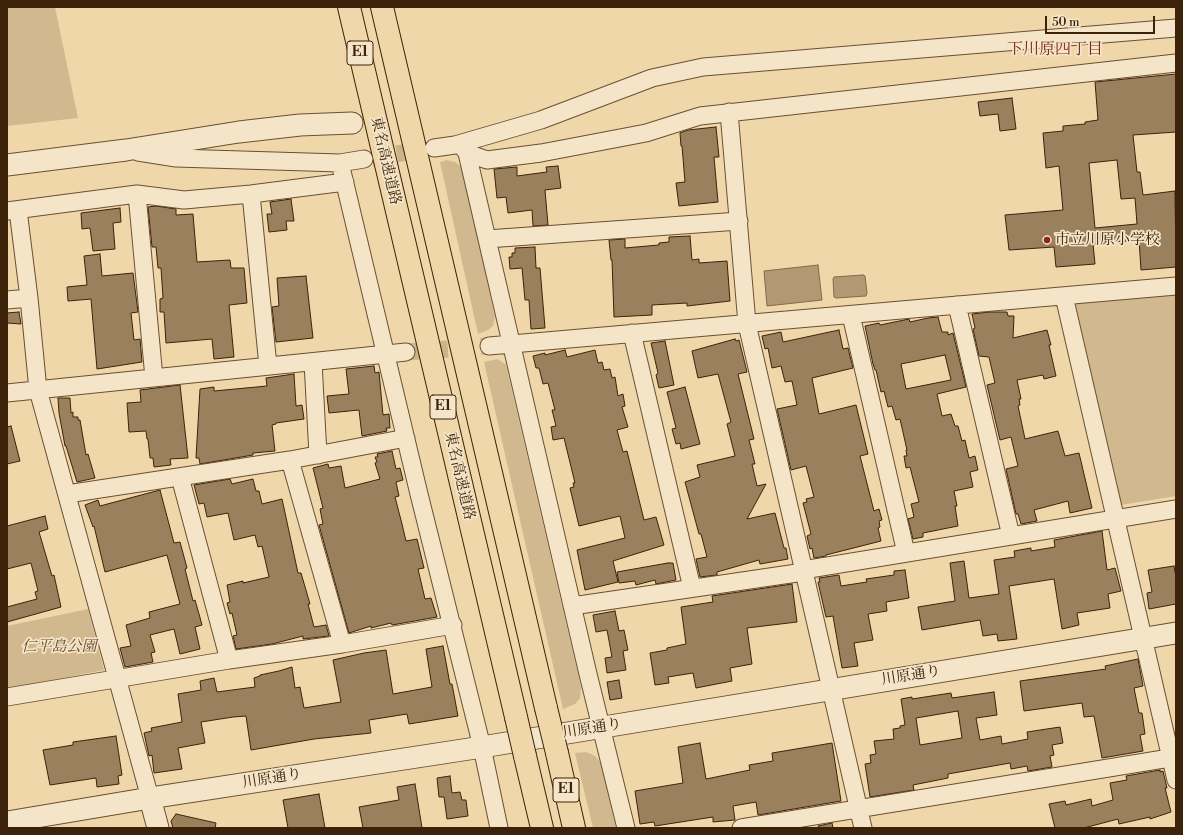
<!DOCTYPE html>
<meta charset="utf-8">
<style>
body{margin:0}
#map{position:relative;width:1183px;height:835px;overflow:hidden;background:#efd7aa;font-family:"Libre Bodoni",serif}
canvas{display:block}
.frame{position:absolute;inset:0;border:8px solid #3d220a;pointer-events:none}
.scale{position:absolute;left:1045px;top:16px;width:110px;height:18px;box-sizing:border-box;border:2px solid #3d220a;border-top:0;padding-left:5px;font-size:12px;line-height:14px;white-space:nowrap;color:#3d220a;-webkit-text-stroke:3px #f5e5c8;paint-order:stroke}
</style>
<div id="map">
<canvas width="1183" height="835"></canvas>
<div class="frame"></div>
<div class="scale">50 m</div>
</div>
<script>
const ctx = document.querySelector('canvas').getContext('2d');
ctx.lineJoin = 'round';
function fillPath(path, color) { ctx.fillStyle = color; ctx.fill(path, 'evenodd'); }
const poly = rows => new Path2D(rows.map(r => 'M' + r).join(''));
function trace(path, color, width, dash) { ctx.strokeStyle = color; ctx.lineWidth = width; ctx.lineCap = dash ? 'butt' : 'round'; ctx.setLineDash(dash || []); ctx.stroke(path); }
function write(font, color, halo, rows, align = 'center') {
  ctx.font = font + ' "Libre Bodoni","Noto Serif JP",serif'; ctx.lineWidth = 3.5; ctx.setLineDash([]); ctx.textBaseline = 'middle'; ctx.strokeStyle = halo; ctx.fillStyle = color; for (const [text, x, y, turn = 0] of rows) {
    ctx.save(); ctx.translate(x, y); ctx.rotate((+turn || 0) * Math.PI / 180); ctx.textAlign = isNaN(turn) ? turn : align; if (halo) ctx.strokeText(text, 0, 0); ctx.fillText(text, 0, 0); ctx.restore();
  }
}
const green = poly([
 [7,7,55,7,78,118,7,126],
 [447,160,455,162,463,168,495,317,493,326,488,330,478,334,440,162],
 [1176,291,1176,496,1121,505,1073,301],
 [498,359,506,365,581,687,580,698,575,704,563,709,484,362],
 [88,609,104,670,8,689,7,626],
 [586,752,595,756,601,763,616,828,593,828,575,753]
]);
const water = poly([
 [818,265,822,300,767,306,764,271,818,265],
 [863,275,865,276,867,293,866,296,836,298,834,297,833,279,834,277,863,275]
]);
const building = poly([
 [1176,74,1176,132,1133,135,1137,172,1140,172,1143,195,1175,191,1176,267,1141,270,1139,240,1093,244,1095,264,1056,267,1054,247,1009,250,1005,215,1063,210,1059,166,1046,168,1043,133,1063,131,1063,126,1085,124,1085,122,1098,120,1095,82,1176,74],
 [1117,160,1121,199,1135,198,1137,224,1095,228,1089,163,1117,160],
 [1012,98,1016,129,1000,131,998,114,980,116,978,102,1012,98],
 [716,127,719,157,714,157,718,202,679,206,676,183,685,182,682,146,681,146,680,133,688,130,716,127],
 [558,166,561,188,545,190,548,225,533,226,532,210,508,213,506,197,497,198,494,169,517,167,517,176,547,172,546,167,558,166],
 [291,199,294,221,286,221,287,230,269,232,267,214,272,214,270,202,291,199],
 [156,206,176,209,176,215,193,214,197,262,230,260,231,268,244,268,247,303,229,305,234,357,214,359,212,339,166,343,164,312,160,312,160,299,163,298,161,268,158,268,156,247,152,247,148,207,156,206],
 [120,208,121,222,113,223,115,249,93,251,90,228,82,229,81,213,120,208],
 [690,236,692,260,699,259,699,263,727,261,730,301,687,306,687,303,652,305,652,315,614,317,612,260,611,260,609,240,625,239,625,248,659,245,659,243,669,242,669,237,690,236],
 [535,247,536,268,540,268,545,328,531,329,529,300,525,300,522,268,510,269,509,257,512,257,512,253,515,253,515,248,535,247],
 [100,254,102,276,133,273,138,312,131,313,134,340,140,339,142,362,97,369,91,299,68,301,67,287,87,285,84,256,100,254],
 [306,276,313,338,276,342,272,307,279,306,277,278,306,276],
 [19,312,21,324,7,323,7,313,19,312],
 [989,312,1007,312,1008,316,1014,316,1013,338,1047,330,1051,345,1049,345,1056,376,1044,379,1043,375,1017,380,1021,399,1019,399,1020,405,1018,406,1025,439,1058,431,1065,456,1079,453,1092,508,1070,513,1068,501,1034,510,1037,521,1021,524,1018,514,1016,514,1006,469,1018,466,1011,437,1000,440,987,385,995,383,989,357,979,356,973,329,975,328,972,314,989,312],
 [938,317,942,332,948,332,948,335,953,333,966,387,937,394,942,416,951,414,955,426,958,426,962,441,965,440,969,458,975,456,978,470,970,472,973,487,954,491,957,506,955,506,958,526,923,533,923,537,913,539,908,519,914,517,911,504,919,502,910,467,906,468,904,456,907,456,906,450,907,450,900,419,896,420,892,406,888,407,884,391,881,392,876,370,875,370,873,364,865,326,879,323,880,325,909,319,910,322,928,318,938,317],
 [945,355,951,380,906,389,901,364,945,355],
 [839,330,843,349,848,348,853,368,812,378,819,414,856,405,868,454,860,456,874,511,879,509,882,520,879,521,880,527,878,528,881,541,826,555,826,556,814,558,812,548,810,549,807,536,811,534,803,503,807,502,806,499,814,497,806,466,791,470,777,409,797,405,792,381,785,382,781,366,772,368,768,348,765,349,762,336,781,332,783,342,839,330],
 [735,339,736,341,739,340,747,372,738,374,754,439,749,440,755,464,752,464,757,486,766,484,747,519,775,513,784,548,786,548,788,559,760,564,759,560,717,572,717,575,700,577,696,559,707,557,701,534,699,534,685,482,700,477,697,465,735,456,727,424,731,422,718,374,698,378,692,351,735,339],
 [665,341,674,385,659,388,656,375,658,373,651,343,665,341],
 [565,350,567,357,595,350,598,363,602,362,604,370,610,369,612,378,615,377,618,396,623,394,625,406,622,407,628,427,617,430,623,452,627,451,644,520,656,517,664,545,613,561,618,582,585,590,577,550,625,538,620,516,579,526,570,488,574,487,573,483,575,483,564,438,553,440,551,427,556,426,552,410,555,410,548,383,543,384,539,368,536,368,533,356,545,353,545,355,565,350],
 [374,366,375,373,379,372,383,415,389,414,390,428,386,428,387,431,362,436,359,410,329,413,327,396,349,394,346,369,374,366],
 [294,374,296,406,302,405,304,419,276,423,276,424,272,425,275,451,253,453,253,455,200,464,199,458,196,458,200,389,214,387,214,391,267,386,266,378,294,374],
 [180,385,188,458,170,459,171,465,154,467,153,458,150,458,148,439,147,439,146,431,129,432,127,403,141,402,140,390,180,385],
 [685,387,700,444,681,449,680,443,676,444,672,429,676,428,667,392,685,387],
 [58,398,70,398,71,413,73,412,73,417,78,417,78,420,80,420,86,455,88,454,95,478,77,482,66,446,65,446,59,413,58,398],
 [11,426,20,461,7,464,7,427,11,426],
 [392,451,396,469,400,468,403,480,396,482,399,496,395,497,402,524,406,541,417,539,424,568,418,569,425,599,431,598,437,617,392,625,391,623,371,628,371,626,349,633,319,525,323,524,320,509,323,508,313,468,328,464,329,468,341,466,345,488,380,479,375,463,377,462,375,457,378,457,377,454,392,451],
 [230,479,232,484,253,479,256,491,259,491,262,504,282,499,298,573,301,573,310,604,308,604,314,627,326,625,329,636,303,639,303,636,272,644,236,649,233,636,237,635,232,613,230,614,227,603,230,602,227,585,243,581,243,583,269,577,262,546,258,547,255,535,234,540,228,513,207,517,204,503,199,504,194,485,230,479],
 [160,490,174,543,180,542,187,568,185,569,193,601,195,600,199,614,202,625,195,627,200,649,180,654,174,629,150,635,155,652,151,653,153,662,125,667,120,648,131,646,126,625,150,618,149,612,180,604,167,555,105,572,94,526,93,527,85,505,98,500,100,506,160,490],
 [45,516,48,529,39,532,52,576,54,575,61,607,7,622,7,607,37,599,35,592,38,591,31,563,7,569,7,526,45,516],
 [1102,531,1107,570,1115,568,1121,591,1108,594,1110,608,1077,613,1079,625,1062,629,1054,579,1009,586,1017,639,998,641,997,634,983,636,980,620,922,630,918,607,955,601,950,563,964,561,969,598,999,594,994,560,1015,557,1014,551,1031,548,1031,551,1055,547,1054,540,1102,531],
 [668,563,673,563,676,580,656,584,655,580,636,585,635,581,619,583,617,572,668,563],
 [1174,566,1176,577,1176,604,1149,609,1147,593,1152,592,1148,570,1174,566],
 [905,570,909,598,886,602,887,611,868,614,873,640,854,643,858,666,842,668,833,616,826,617,818,582,820,582,819,578,839,575,841,586,867,582,866,579,894,575,894,571,905,570],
 [792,584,797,622,747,628,752,664,730,668,732,681,696,688,693,673,668,677,669,683,655,685,650,653,667,650,667,648,686,644,681,607,713,602,712,596,792,584],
 [615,611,619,631,624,630,628,650,623,651,626,670,607,673,605,658,612,657,607,630,596,632,593,615,615,611],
 [443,646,450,684,452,684,458,716,409,724,407,714,369,720,371,733,314,739,251,750,246,716,233,717,201,722,205,743,178,748,182,769,154,773,152,755,149,756,144,733,152,731,151,728,182,722,178,694,201,690,200,681,214,678,217,692,255,687,254,678,260,676,260,675,279,671,292,667,295,688,300,687,304,708,341,702,333,660,364,653,386,650,393,694,432,687,426,649,443,646],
 [1138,659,1143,686,1134,688,1139,713,1142,713,1145,734,1140,735,1143,751,1102,758,1094,716,1084,717,1082,703,1024,711,1020,681,1106,669,1105,666,1138,659],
 [619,680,622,698,610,700,607,682,619,680],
 [994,692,997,715,976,718,980,740,1001,736,1002,744,1028,739,1027,732,1060,727,1063,743,1052,745,1054,755,1050,756,1052,767,1028,771,1027,766,1011,769,1010,763,948,774,948,778,913,785,914,790,870,797,865,764,871,763,870,755,876,754,874,741,894,739,893,729,900,728,900,726,905,725,901,699,912,697,912,699,951,693,952,698,994,692],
 [958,711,962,738,920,745,916,718,958,711],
 [116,736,122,775,118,776,119,784,97,787,96,778,50,785,43,750,73,745,73,742,116,736],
 [700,743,706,779,750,770,749,765,773,761,772,753,832,743,841,801,758,815,756,802,733,806,735,820,713,822,713,817,655,826,654,822,640,824,635,791,683,783,678,747,700,743],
 [1160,770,1160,772,1163,771,1167,788,1165,788,1171,812,1150,819,1150,817,1119,824,1118,819,1084,828,1055,828,1049,804,1065,801,1066,805,1091,799,1092,806,1113,800,1110,783,1127,780,1126,776,1160,770],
 [450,776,452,793,460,792,462,800,466,800,468,816,447,819,444,797,439,797,437,778,450,776],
 [415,784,422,828,363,828,359,807,399,800,397,787,415,784],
 [319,794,325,828,288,828,283,800,319,794],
 [176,814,216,823,215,828,173,828,171,821,176,814],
 [832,823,833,828,819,828,818,826,832,823]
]);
const minorTunnel = poly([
 [372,158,427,149],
 [406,352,489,346]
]);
const minor = poly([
 [729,112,747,324,863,828],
 [462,146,467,153,588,674,626,828],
 [434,148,455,145,541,120,652,78,703,67,1176,28],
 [138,152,176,158,340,163,364,159],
 [467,153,487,160,541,153,646,133,700,116,1176,63],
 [340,163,419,494,482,747,499,828],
 [137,194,154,378],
 [251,194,268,366],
 [18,210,29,298,38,390,150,798],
 [7,211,137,194,184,200,251,194,345,182],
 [487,239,739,221],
 [1064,296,1176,780],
 [7,300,29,298],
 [957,305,1011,536],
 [851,315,906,553],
 [632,333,692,588],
 [489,346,1176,286],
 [313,362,318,455],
 [7,393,406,352],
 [290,460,342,644],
 [180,477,229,660],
 [67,494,290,460,406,438],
 [803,570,1176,509],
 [572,606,804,572],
 [7,697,229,660,342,644,453,625],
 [741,828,1176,757]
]);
const tertiary = poly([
 [7,165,126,150,239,132,300,125,352,123],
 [150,798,158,828],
 [7,822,150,798,482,747,1176,633]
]);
const motorway = poly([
 [349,7,516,717],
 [382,7,546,708],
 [557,753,574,828],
 [525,756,542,828]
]);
const motorwayBridge = poly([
 [546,708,557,753],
 [516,717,525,756]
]);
const markers = [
 [1047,240,4,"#8f2418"]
];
const shields = [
 [360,53,26],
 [443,407,26],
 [566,790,26]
];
const shieldNames = [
 ["E1",360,53],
 ["E1",443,407],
 ["E1",566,790]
];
const streetNames = [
 ["東名高速道路",385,161,77],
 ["東名高速道路",459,476,77],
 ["川原通り",911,676,-9],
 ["川原通り",592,729,-9],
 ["川原通り",272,779,-9]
];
const poiNames = [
 ["市立川原小学校",1055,240]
];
const parkNames = [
 ["仁平島公園",59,647]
];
const neighbourhoodNames = [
 ["下川原四丁目",1055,50]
];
fillPath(green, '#d1b88f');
fillPath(water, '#b29974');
trace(water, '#83694a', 1);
fillPath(building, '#9a805d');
trace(building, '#3d220a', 1);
trace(minorTunnel, '#cbb38a', 17, [17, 8]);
trace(minor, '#6a4f32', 19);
trace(tertiary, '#6a4f32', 23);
trace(motorway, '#3d220a', 24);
trace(minor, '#f5e5c8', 17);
trace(tertiary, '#f5e5c8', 21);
trace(motorway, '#efd7aa', 22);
trace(motorwayBridge, '#3d220a', 24, []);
trace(motorwayBridge, '#efd7aa', 22);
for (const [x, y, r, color] of markers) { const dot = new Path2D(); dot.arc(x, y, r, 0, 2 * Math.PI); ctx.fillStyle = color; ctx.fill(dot); trace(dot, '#f5e5c8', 1.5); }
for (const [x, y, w] of shields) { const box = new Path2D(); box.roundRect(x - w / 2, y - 12, w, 24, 3); ctx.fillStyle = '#f5e5c8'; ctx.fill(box); trace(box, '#3d220a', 1); }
write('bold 14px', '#3d220a', null, shieldNames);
write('15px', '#3d220a', '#f5e5c8', streetNames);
write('15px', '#3d220a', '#f5e5c8', poiNames, 'left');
write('italic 15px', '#62482b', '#f5e5c8', parkNames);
write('16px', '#7a1f14', '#f5e5c8', neighbourhoodNames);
</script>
